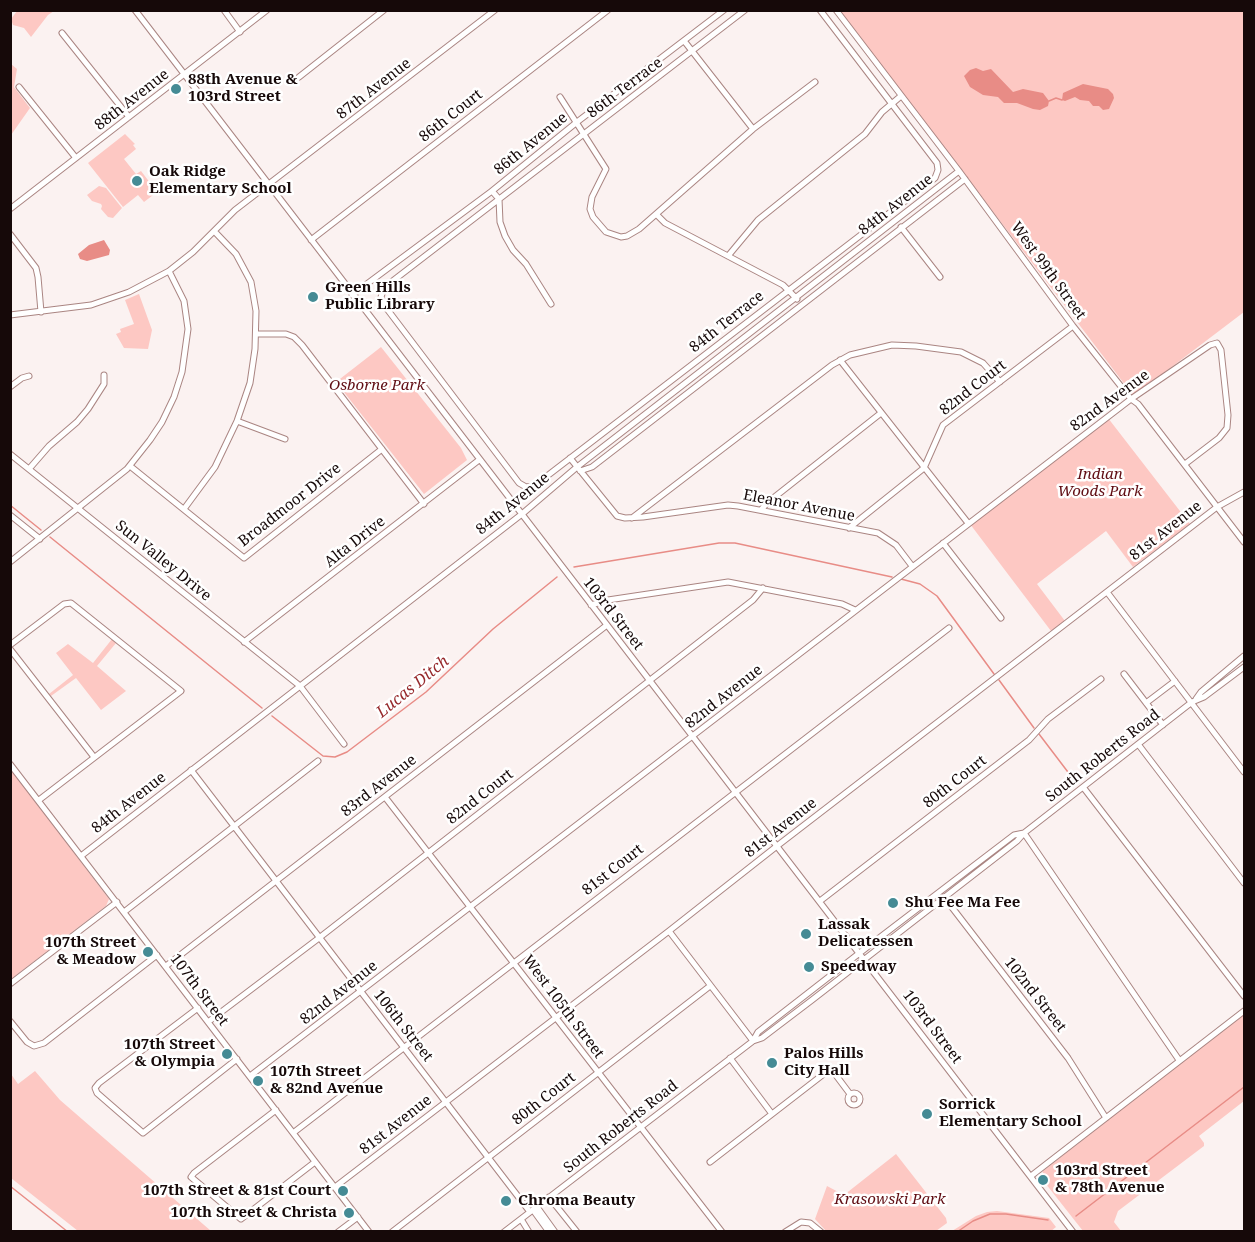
<!DOCTYPE html>
<style>
body{margin:0}
#map{position:relative;width:1255px;height:1242px;overflow:hidden;background:#fbf2f1;font-family:"Noto Serif",serif}
canvas{display:block}
.frame{position:absolute;inset:0;border:12px solid #160909;pointer-events:none}
</style>
<div id="map">
<canvas width="1255" height="1242"></canvas>
<div class="frame"></div>
</div>
<script>
const ctx = document.querySelector('canvas').getContext('2d');
ctx.lineJoin = 'round';
function fillPath(path, color) { ctx.fillStyle = color; ctx.fill(path, 'evenodd'); }
const poly = rows => new Path2D(rows.map(r => 'M' + r).join(''));
function trace(path, color, width, dash) { ctx.strokeStyle = color; ctx.lineWidth = width; ctx.lineCap = dash ? 'butt' : 'round'; ctx.setLineDash(dash || []); ctx.stroke(path); }
function write(font, color, halo, rows, align = 'center') {
  ctx.font = font + ' "Noto Serif",serif'; ctx.lineWidth = 5; ctx.setLineDash([]); ctx.textBaseline = 'middle'; ctx.strokeStyle = halo; ctx.fillStyle = color; for (const [text, x, y, turn = 0] of rows) {
    ctx.save(); ctx.translate(x, y); ctx.rotate((+turn || 0) * Math.PI / 180); ctx.textAlign = isNaN(turn) ? turn : align; if (halo) ctx.strokeText(text, 0, 0); ctx.fillText(text, 0, 0); ctx.restore();
  }
}
const green = poly([
 [17,11,17,10,54,11,48,15,31,37,24,28,13,25,11,19],
 [840,11,1244,11,1244,312,1140,391,1132,394],
 [11,64,17,69,14,87,30,108,11,135],
 [125,134,135,144,133,145,136,149,124,159,136,174,141,171,157,192,144,202,138,195,123,207,88,163],
 [99,186,106,188,122,208,113,218,108,217,101,209,102,206,101,204,92,201,87,195],
 [139,294,152,330,148,349,124,348,116,334,121,332,120,329,134,324,125,300],
 [381,347,461,448,467,460,424,494,336,382],
 [1108,418,1190,524,1133,567,1106,531,1037,584,1065,621,1051,631,970,524],
 [112,639,116,643,97,666,126,691,101,710,76,678,51,696,49,694,73,675,56,653,68,644,93,663],
 [11,770,109,899,106,906,11,979],
 [1244,1013,1244,1101,1199,1136,1204,1143,1204,1146,1118,1211,1114,1222,1121,1231,1083,1231,1042,1179,1043,1171],
 [35,1071,60,1100,211,1231,78,1231,11,1178,11,1074,18,1084],
 [896,1154,946,1218,947,1223,936,1231,826,1231,815,1219,827,1186,844,1195],
 [997,1211,1049,1218,1056,1227,1050,1232,952,1231,976,1216,987,1212]
]);
const water = poly([
 [976,68,983,71,991,69,1013,92,1023,89,1043,93,1049,101,1048,106,1040,110,1033,109,1017,103,1004,103,998,97,983,95,970,87,964,76,970,70],
 [1083,84,1108,89,1113,94,1114,98,1109,109,1103,110,1099,106,1093,106,1089,101,1080,100,1075,97,1065,101,1062,100,1063,93],
 [104,240,110,250,109,255,87,261,80,259,78,254,89,245]
]);
const stream = poly([
 [1049,101,1056,98,1062,100],
 [10,505,41,530],
 [50,537,262,708],
 [574,567,719,543,735,543,892,577],
 [901,579,920,584,937,596,994,674],
 [999,680,1034,728],
 [272,716,323,756,335,757,347,752,426,692,493,629,557,577],
 [1039,734,1074,780],
 [10,1186,68,1232],
 [1076,1216,1244,1087],
 [957,1232,973,1221,990,1214,1006,1214,1048,1220]
]);
const minor = poly([
 [135,10,1073,1232],
 [224,10,240,32],
 [745,10,390,283,383,291,381,297,384,305,519,483,526,487,534,486,935,178,938,170,937,163,820,10],
 [836,10,959,171,1073,326,1131,399,1138,404,1244,542],
 [62,33,129,117],
 [685,42,753,129],
 [299,77,384,10],
 [19,87,76,158],
 [560,97,606,169,592,197,590,209,593,217,606,232,621,237,627,236,639,229,753,129,815,82],
 [492,191,499,199,500,222,505,236,513,250,526,264,551,304],
 [10,209,267,10],
 [656,214,665,223,783,285,797,299],
 [901,227,940,277],
 [10,234,36,268,38,277,41,312],
 [311,240,608,10],
 [728,256,758,220,865,134,882,112,901,96],
 [352,295,492,191,577,122,724,10],
 [10,315,91,305,129,292,169,271,193,252,235,210,495,10],
 [256,334,286,334,294,337,302,345,424,504],
 [840,360,968,523],
 [10,387,22,378,29,376],
 [237,421,285,439],
 [10,454,300,686,344,744],
 [570,458,617,516,625,518,643,517,728,505,738,506,878,533,896,545,912,566],
 [130,466,244,558,382,449],
 [29,469,49,446,77,422,88,409,104,384,104,375],
 [580,471,592,467,965,179],
 [184,509,215,467,237,421,250,383,255,349,256,311,251,282,236,254,214,231],
 [761,510,767,503,881,413],
 [10,515,40,539],
 [632,518,832,365,850,355,892,345,916,346,961,352,983,363,1000,382],
 [849,528,924,468,943,425,1073,326],
 [943,543,1001,618],
 [10,562,127,469,150,440,162,422,174,397,182,372,188,329,184,301,169,271],
 [1107,592,1244,772],
 [591,605,608,600,728,582,842,604,855,610],
 [244,642,479,460],
 [10,645,64,604,71,603,181,691,39,800],
 [10,649,94,757],
 [1124,674,1163,725],
 [1196,699,1201,692,1244,656],
 [1146,703,1175,681],
 [1138,744,1244,883],
 [10,764,369,1232],
 [191,770,530,1212],
 [1083,787,1244,996],
 [385,797,722,1232],
 [1024,833,1179,1060],
 [81,856,522,514,577,467,959,171],
 [944,897,1068,1058,1106,1118],
 [820,901,1029,740,1048,719,1101,679],
 [124,912,318,761],
 [669,931,753,1041],
 [166,966,607,625],
 [10,984,117,902],
 [198,1008,99,1083,95,1088,97,1093,143,1133,237,1059],
 [10,1021,27,1042,34,1046,44,1043,157,955],
 [208,1022,319,938,753,600,763,588],
 [753,1041,762,1038,812,1000,1017,841,1024,833,1192,702,1204,697,1244,667],
 [730,1058,772,1114],
 [250,1076,1131,399,1210,345,1217,343,1221,350,1228,415,1227,428,1219,438,1185,464],
 '848 1099a6 6 0 1 1 12 0a6 6 0 1 1-12 0Z',
 [276,1110,194,1173,191,1177,241,1219,315,1162],
 [293,1133,949,628],
 [710,1162,825,1073,832,1072,835,1074,850,1094],
 [1031,1176,1244,1011],
 [335,1187,669,931,777,846,1217,507,1244,492],
 [549,1197,577,1232],
 [537,1207,555,1232],
 [533,1210,549,1232],
 [521,1219,529,1232],
 [338,1232,358,1217],
 [392,1232,710,986],
 [504,1232,753,1041,758,1032,866,948,1014,835,1024,833],
 [785,1232,801,1222,810,1223,821,1232]
]);
const markers = [
 [176,89,6,"#458b95"],
 [137,181,6,"#458b95"],
 [313,297,6,"#458b95"],
 [893,903,6,"#458b95"],
 [806,934,6,"#458b95"],
 [148,952,6,"#458b95"],
 [809,967,6,"#458b95"],
 [227,1054,6,"#458b95"],
 [772,1063,6,"#458b95"],
 [258,1081,6,"#458b95"],
 [927,1114,6,"#458b95"],
 [1043,1180,6,"#458b95"],
 [343,1191,6,"#458b95"],
 [506,1201,6,"#458b95"],
 [349,1213,6,"#458b95"]
];
const poiNames = [
 ["88th Avenue &",188,80],
 ["103rd Street",188,97],
 ["Oak Ridge",149,172],
 ["Elementary School",149,189],
 ["Green Hills",325,288],
 ["Public Library",325,305],
 ["Shu Fee Ma Fee",905,903],
 ["Lassak",818,925],
 ["Delicatessen",818,942],
 ["107th Street",136,943,"right"],
 ["& Meadow",136,960,"right"],
 ["Speedway",821,967],
 ["107th Street",215,1045,"right"],
 ["& Olympia",215,1062,"right"],
 ["Palos Hills",784,1054],
 ["City Hall",784,1071],
 ["107th Street",270,1072],
 ["& 82nd Avenue",270,1089],
 ["Sorrick",939,1105],
 ["Elementary School",939,1122],
 ["103rd Street",1055,1171],
 ["& 78th Avenue",1055,1188],
 ["107th Street & 81st Court",331,1191,"right"],
 ["Chroma Beauty",518,1201],
 ["107th Street & Christa",337,1213,"right"]
];
const streetNames = [
 ["86th Terrace",625,88,-37],
 ["87th Avenue",374,89,-38],
 ["88th Avenue",132,100,-38],
 ["86th Court",451,116,-38],
 ["86th Avenue",531,144,-39],
 ["84th Avenue",896,205,-38],
 ["West 99th Street",1048,271,54],
 ["84th Terrace",727,322,-38],
 ["82nd Court",973,388,-38],
 ["82nd Avenue",1110,401,-36],
 ["84th Avenue",513,504,-39],
 ["Broadmoor Drive",290,505,-38],
 ["Eleanor Avenue",799,506,11],
 ["81st Avenue",1166,531,-38],
 ["Alta Drive",355,542,-38],
 ["Sun Valley Drive",163,561,39],
 ["103rd Street",613,614,52],
 ["82nd Avenue",724,697,-38],
 ["South Roberts Road",1103,756,-38],
 ["80th Court",955,782,-38],
 ["83rd Avenue",379,786,-38],
 ["82nd Court",480,797,-38],
 ["84th Avenue",129,803,-38],
 ["81st Avenue",781,828,-38],
 ["81st Court",613,870,-38],
 ["107th Street",199,990,53],
 ["82nd Avenue",339,993,-38],
 ["102nd Street",1035,995,52],
 ["West 105th Street",563,1007,53],
 ["106th Street",403,1026,52],
 ["103rd Street",932,1027,53],
 ["80th Court",544,1099,-38],
 ["81st Avenue",396,1125,-38],
 ["South Roberts Road",621,1127,-38]
];
const parkNames = [
 ["Osborne Park",377,386],
 ["Indian",1100,475],
 ["Woods Park",1100,492],
 ["Krasowski Park",890,1200]
];
const waterNames = [
 ["Lucas Ditch",413,687,-39]
];
fillPath(green, '#fdc8c3');
fillPath(water, '#e88c86');
trace(stream, '#e88c86', 1.5);
trace(minor, '#aa8582', 7);
trace(minor, '#fff', 5);
for (const [x, y, r, color] of markers) { const dot = new Path2D(); dot.arc(x, y, r, 0, 2 * Math.PI); ctx.fillStyle = color; ctx.fill(dot); trace(dot, '#fff', 2); }
write('bold 15px', '#160909', '#fff', poiNames, 'left');
write('15px', '#160909', '#fff', streetNames);
write('italic 15px', '#600d13', '#fff', parkNames);
write('italic 16px', '#972a2d', '#fff', waterNames);
</script>
